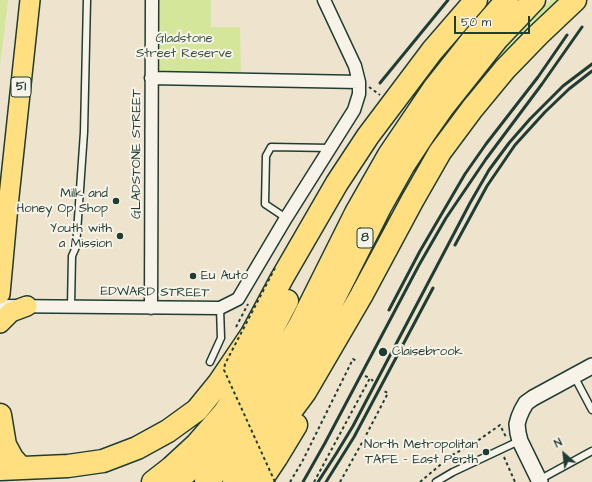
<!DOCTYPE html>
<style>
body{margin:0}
#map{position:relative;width:592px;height:482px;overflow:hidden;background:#eee4cd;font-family:"Architects Daughter",sans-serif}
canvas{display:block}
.north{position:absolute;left:544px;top:434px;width:40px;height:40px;-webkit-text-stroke:3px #f7f3e8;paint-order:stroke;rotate:332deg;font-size:11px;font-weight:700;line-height:16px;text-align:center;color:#1f3d34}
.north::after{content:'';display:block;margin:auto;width:14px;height:18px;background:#1f3d34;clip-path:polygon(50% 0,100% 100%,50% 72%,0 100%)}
.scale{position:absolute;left:454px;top:16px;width:76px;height:18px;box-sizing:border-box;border:2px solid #1f3d34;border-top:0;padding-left:5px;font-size:12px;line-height:14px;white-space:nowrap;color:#1f3d34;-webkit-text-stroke:3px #f7f3e8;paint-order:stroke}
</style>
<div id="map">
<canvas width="592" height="482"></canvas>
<div class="north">N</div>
<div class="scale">50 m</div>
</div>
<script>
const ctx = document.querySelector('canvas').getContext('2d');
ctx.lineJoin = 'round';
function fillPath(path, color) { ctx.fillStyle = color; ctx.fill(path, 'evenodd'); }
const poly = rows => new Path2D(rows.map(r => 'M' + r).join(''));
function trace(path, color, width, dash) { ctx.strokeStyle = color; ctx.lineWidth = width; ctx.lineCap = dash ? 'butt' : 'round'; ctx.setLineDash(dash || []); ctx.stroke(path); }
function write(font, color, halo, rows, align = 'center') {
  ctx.font = font + ' "Architects Daughter",sans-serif'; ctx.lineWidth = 4; ctx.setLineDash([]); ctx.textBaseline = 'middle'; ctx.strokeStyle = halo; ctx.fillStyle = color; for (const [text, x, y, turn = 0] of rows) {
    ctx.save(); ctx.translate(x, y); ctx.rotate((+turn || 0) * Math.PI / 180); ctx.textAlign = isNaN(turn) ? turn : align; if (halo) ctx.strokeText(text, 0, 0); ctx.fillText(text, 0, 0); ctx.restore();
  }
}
const green = poly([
 [0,0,8,0,0,66],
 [152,0,211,0,211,27,240,27,241,79,151,78],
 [551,0,562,0,483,80,481,80,482,75,504,47]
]);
const path = poly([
 [369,87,380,95],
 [236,327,248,304],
 [365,376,370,378],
 [504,457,515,482],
 [290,482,302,462,353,359,358,362],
 [314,482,370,378,373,381],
 [340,482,363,441,388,393,384,391],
 [420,482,452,455,473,444,500,425,506,437]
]);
const service = poly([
 [286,218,265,204,266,156,271,147,330,148],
 [71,306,72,256,76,247,84,132,87,0],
 [210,362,221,338,220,308],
 [574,376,592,410],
 [539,480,592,451],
 [436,482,453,472,519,441]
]);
const minor = poly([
 [151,78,359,82],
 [0,306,220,308,238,299,286,218,354,110,359,94,359,82,355,66,324,0],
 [151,308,152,0]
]);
const tertiary = poly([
 [540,482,520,441,518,433,517,424,519,417,522,410,526,403,533,398,592,366]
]);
const primary = poly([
 [0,294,8,206,30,0],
 [0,323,11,312,27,306]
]);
const motorway = poly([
 [0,415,5,445,12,458,20,467],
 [0,469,68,466,103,461,137,448,168,431,197,410,219,383,252,334,282,278,337,183,368,136,432,51,476,0],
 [153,482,171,468,197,444,224,413,242,387,287,301],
 [175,482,208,454,231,430,249,407,275,369,301,323,356,213,389,155,435,87,473,39,507,0],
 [206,482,238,450,265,417,292,377,322,322,380,207,403,166,424,134,443,107,497,39,534,0],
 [234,482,256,458,305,392,361,296,412,201,440,152,472,109,505,69,538,35,575,0],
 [260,482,276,458,296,425]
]);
const rail = poly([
 [380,83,448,0],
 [455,245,487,186,515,145,545,112,569,89,592,71],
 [389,310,420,251,465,174,486,144,538,77,567,35],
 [303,482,325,443,419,265,446,218,486,159,542,84,582,27],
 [318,482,336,454,353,426,470,203,489,170,509,143,530,119,563,86,592,64],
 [326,482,354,437,433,288]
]);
const pathBridge = poly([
 [275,268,225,364,224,370,275,482]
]);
const markers = [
 [116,201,4,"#1f3d34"],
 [120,236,4,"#1f3d34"],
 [193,276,4,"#1f3d34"],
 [383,352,5,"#1f3d34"],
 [486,452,4,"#1f3d34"]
];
const shields = [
 [21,87,20],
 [365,238,16]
];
const shieldNames = [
 ["51",21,87],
 ["8",365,238]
];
const parkNames = [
 ["Gladstone",184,39],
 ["Street Reserve",184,54]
];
const streetNames = [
 ["GLADSTONE STREET",137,154,-90],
 ["EDWARD STREET",155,293,1]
];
const poiNames = [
 ["Milk and",108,194],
 ["Honey Op Shop",108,209],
 ["Youth with",112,229],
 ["a Mission",112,244],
 ["Eu Auto",201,276,"left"],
 ["Claisebrook",392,352,"left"],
 ["North Metropolitan",478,445],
 ["TAFE - East Perth",478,460]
];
fillPath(green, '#d3e69a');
trace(service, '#1f3d34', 9);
trace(minor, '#1f3d34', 15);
trace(tertiary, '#1f3d34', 18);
trace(primary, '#1f3d34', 22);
trace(motorway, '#1f3d34', 25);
trace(path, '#1f3d34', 2, [3, 3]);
trace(service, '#f7f3e8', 6);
trace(minor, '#f7f3e8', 12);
trace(tertiary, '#f7f3e8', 15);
trace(primary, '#ffdf80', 19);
trace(motorway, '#ffdf80', 22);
trace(rail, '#1f3d34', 3);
trace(pathBridge, '#1f3d34', 2, [3, 3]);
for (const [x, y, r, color] of markers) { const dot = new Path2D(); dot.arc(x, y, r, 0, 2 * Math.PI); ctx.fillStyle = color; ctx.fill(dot); trace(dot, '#f7f3e8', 1.5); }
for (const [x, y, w] of shields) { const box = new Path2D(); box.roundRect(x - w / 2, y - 10, w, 20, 3); ctx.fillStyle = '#f7f3e8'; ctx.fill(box); trace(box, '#1f3d34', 1); }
write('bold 12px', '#1f3d34', null, shieldNames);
write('13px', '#3a5643', '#f7f3e8', parkNames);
write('13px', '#1f3d34', '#f7f3e8', streetNames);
write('13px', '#1f3d34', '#f7f3e8', poiNames, 'right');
</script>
